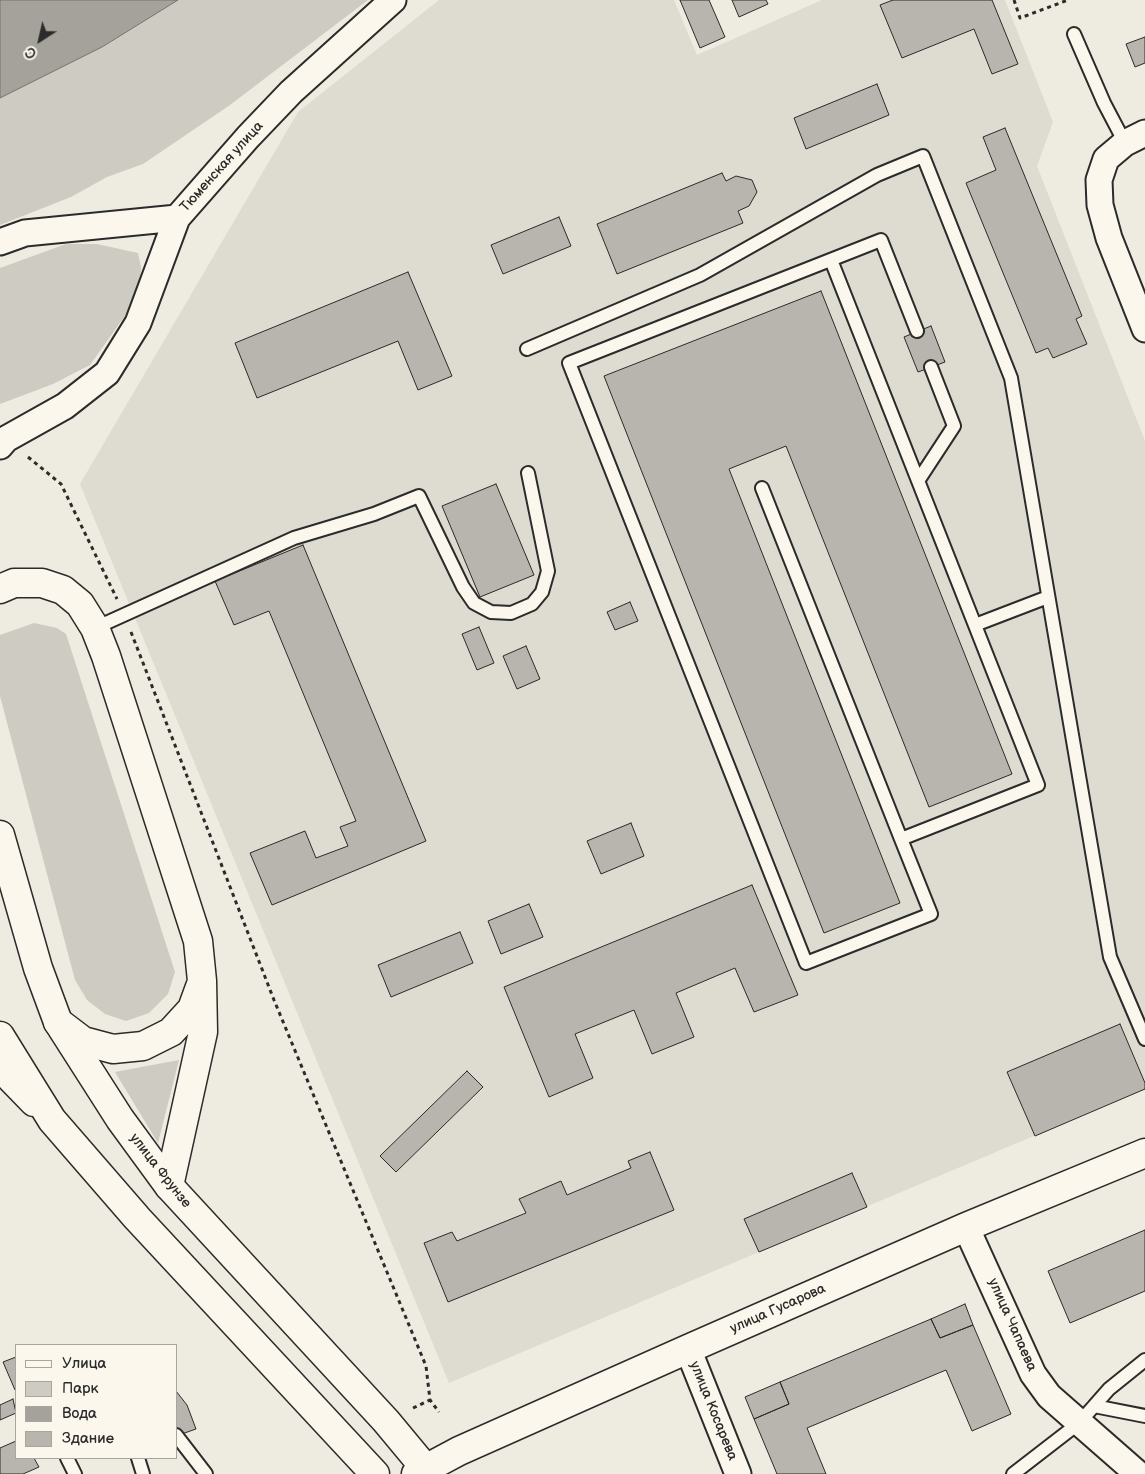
<!DOCTYPE html>
<meta charset="utf-8">
<style>
body{margin:0}
#map{position:relative;width:1145px;height:1474px;overflow:hidden;background:#eeebe0;font-family:"Balsamiq Sans",sans-serif}
canvas{display:block}
.legend{position:absolute;left:15px;top:1344px;width:162px;height:115px;box-sizing:border-box;background:#fbf7ec;border:1px solid #a8a59f;margin:0;padding:6px 9px;list-style:none;font-size:15px;color:#2b2b2b}
.legend li{display:flex;align-items:center;gap:10px;height:25px}
.legend b{width:25px;border:1px solid #a8a59f}
.north{position:absolute;left:15px;top:15px;width:50px;height:50px;-webkit-text-stroke:4px #fbf7ec;paint-order:stroke;rotate:215deg;font-size:14px;font-weight:700;line-height:20px;text-align:center;color:#2b2b2b}
.north::after{content:'';display:block;margin:auto;width:18px;height:22px;background:#2b2b2b;clip-path:polygon(50% 0,100% 100%,50% 72%,0 100%)}
</style>
<div id="map">
<canvas width="1145" height="1474"></canvas>
<ul class="legend">
<li><b style="height:6px;background:#fbf7ec"></b>Улица</li>
<li><b style="height:14px;background:#cecbc2"></b>Парк</li>
<li><b style="height:14px;background:#a4a29a"></b>Вода</li>
<li><b style="height:14px;background:#b8b5ae"></b>Здание</li>
</ul>
<div class="north">С</div>
</div>
<script>
const ctx = document.querySelector('canvas').getContext('2d');
ctx.lineJoin = 'round';
function fillPath(path, color) { ctx.fillStyle = color; ctx.fill(path, 'evenodd'); }
const poly = rows => new Path2D(rows.map(r => 'M' + r).join(''));
function trace(path, color, width, dash) { ctx.strokeStyle = color; ctx.lineWidth = width; ctx.lineCap = dash ? 'butt' : 'round'; ctx.setLineDash(dash || []); ctx.stroke(path); }
function write(font, color, halo, rows, align = 'center') {
  ctx.font = font + ' "Balsamiq Sans",sans-serif'; ctx.lineWidth = 5; ctx.setLineDash([]); ctx.textBaseline = 'middle'; ctx.strokeStyle = halo; ctx.fillStyle = color; for (const [text, x, y, turn = 0] of rows) {
    ctx.save(); ctx.translate(x, y); ctx.rotate((+turn || 0) * Math.PI / 180); ctx.textAlign = isNaN(turn) ? turn : align; if (halo) ctx.strokeText(text, 0, 0); ctx.fillText(text, 0, 0); ctx.restore();
  }
}
const built = poly([
 [439,0,674,0,697,55,822,0,1005,0,1053,122,1037,166,1145,441,1145,1089,449,1383,80,484,298,112]
]);
const green = poly([
 [178,0,368,0,230,105,143,164,107,177,71,197,0,225,0,98,102,47],
 [66,244,97,244,138,253,141,267,139,296,90,365,53,384,0,404,0,268],
 [34,623,57,628,66,634,175,972,168,994,149,1013,126,1021,105,1014,87,1000,75,980,0,696,0,635],
 [179,1060,158,1143,115,1072]
]);
const water = poly([
 [0,0,178,0,102,47,0,98,0,0]
]);
const building = poly([
 [680,0,709,0,725,37,700,48,680,0],
 [732,0,766,0,768,4,739,17,732,0],
 [893,0,992,0,1018,64,992,74,974,29,902,58,880,5,893,0],
 [1145,37,1145,63,1135,67,1126,44,1145,37],
 [877,84,889,115,806,149,794,118,877,84],
 [1005,128,1082,316,1076,319,1087,344,1053,358,1048,348,1036,353,966,183,996,170,983,137,1005,128],
 [722,173,726,181,736,176,752,180,757,192,749,206,738,211,743,223,617,274,597,224,722,173],
 [559,217,571,246,503,274,491,245,559,217],
 [408,272,452,376,418,390,398,341,257,398,235,343,408,272],
 [821,291,1012,774,929,807,786,446,729,469,900,903,824,933,604,376,821,291],
 [931,326,945,362,918,372,904,337,931,326],
 [496,484,534,575,480,597,442,506,496,484],
 [303,545,426,841,272,905,250,853,305,831,316,858,348,846,340,827,356,821,269,611,234,625,215,581,303,545],
 [630,602,638,621,615,630,607,612,630,602],
 [479,627,494,663,477,670,462,634,479,627],
 [526,646,540,679,517,689,503,656,526,646],
 [631,823,644,856,601,874,587,841,631,823],
 [752,885,798,995,754,1012,735,968,676,993,694,1037,652,1054,634,1010,575,1034,593,1078,549,1097,504,987,752,885],
 [529,904,543,937,501,954,488,921,529,904],
 [460,932,473,963,391,997,378,965,460,932],
 [1120,1024,1145,1083,1145,1089,1035,1136,1007,1072,1120,1024],
 [467,1071,483,1087,396,1172,380,1156,467,1071],
 [650,1152,674,1210,448,1302,424,1243,452,1232,457,1241,526,1213,519,1199,561,1181,567,1195,631,1168,628,1161,650,1152],
 [852,1173,867,1207,759,1252,744,1219,852,1173],
 [1145,1230,1145,1291,1070,1323,1048,1271,1145,1230],
 [965,1304,973,1325,940,1338,931,1319,965,1304],
 [931,1319,940,1338,973,1325,1011,1414,972,1431,946,1370,807,1428,826,1474,777,1474,754,1419,789,1404,780,1382,931,1319],
 [16,1357,16,1390,15,1390,3,1362,16,1357],
 [780,1382,789,1404,754,1419,745,1397,780,1382],
 [176,1391,187,1405,196,1429,176,1436,176,1391],
 [13,1399,16,1413,0,1420,0,1405,13,1399],
 [16,1441,16,1458,34,1458,39,1467,23,1474,0,1474,0,1448,16,1441]
]);
const path = poly([
 [1014,0,1020,18,1068,0],
 [28,457,61,484,117,599],
 [131,632,274,1000,426,1366,430,1400,439,1412],
 [413,1408,430,1400]
]);
const lane = poly([
 [1074,34,1104,103,1125,143],
 [831,260,1038,785,901,839,931,914,806,963,569,363,881,240,917,331],
 [527,349,700,275,877,175,923,156,1011,378,1110,957,1145,1039],
 [918,481,954,426,931,367],
 [762,488,901,839],
 [975,625,1048,597],
 [95,628,294,538,374,514,419,496,463,587,474,603,491,612,511,613,532,604,542,592,548,571,528,473],
 [1094,1406,1145,1416],
 [176,1435,206,1474],
 [67,1458,75,1474],
 [138,1458,143,1474],
 [1013,1474,1079,1423,1109,1389,1145,1360]
]);
const street = poly([
 [1145,133,1125,143,1106,159,1099,180,1100,205,1109,238,1145,329],
 [0,242,25,233,177,218],
 [0,446,6,439,65,406,107,373,138,323,177,218,248,137,291,92,393,0],
 [966,1227,1033,1374,1049,1396,1138,1474],
 [688,1349,738,1474]
]);
const secondary = poly([
 [0,589,14,583,42,583,63,590,80,604,95,628,106,656,198,941,202,981,203,1032,169,1186],
 [58,1022,83,1041,113,1049,143,1046,171,1032,192,1009,200,987],
 [0,1067,34,1102],
 [416,1474,459,1451,688,1349,966,1227,1145,1153]
]);
const primary = poly([
 [0,835,38,968,58,1022,120,1119,169,1186,386,1421,430,1474],
 [0,1036,52,1120,137,1218,375,1474]
]);
const streetNames = [
 ["Тюменская улица",222,167,-48],
 ["улица Фрунзе",160,1171,52],
 ["улица Гусарова",778,1309,-24],
 ["улица Чапаева",1012,1325,66],
 ["улица Косарева",713,1411,68]
];
fillPath(built, '#dedbd1');
fillPath(green, '#cecbc2');
fillPath(water, '#a4a29a');
trace(water, '#74726e', 1);
fillPath(building, '#b8b5ae');
trace(building, '#2b2b2b', 1);
trace(lane, '#2b2b2b', 16);
trace(street, '#2b2b2b', 29);
trace(secondary, '#2b2b2b', 31);
trace(primary, '#2b2b2b', 31);
trace(path, '#2b2b2b', 3, [4, 4]);
trace(lane, '#fbf7ec', 12);
trace(street, '#fbf7ec', 25);
trace(secondary, '#fbf7ec', 28);
trace(primary, '#fbf7ec', 28);
write('14px', '#2b2b2b', '#fbf7ec', streetNames);
</script>
